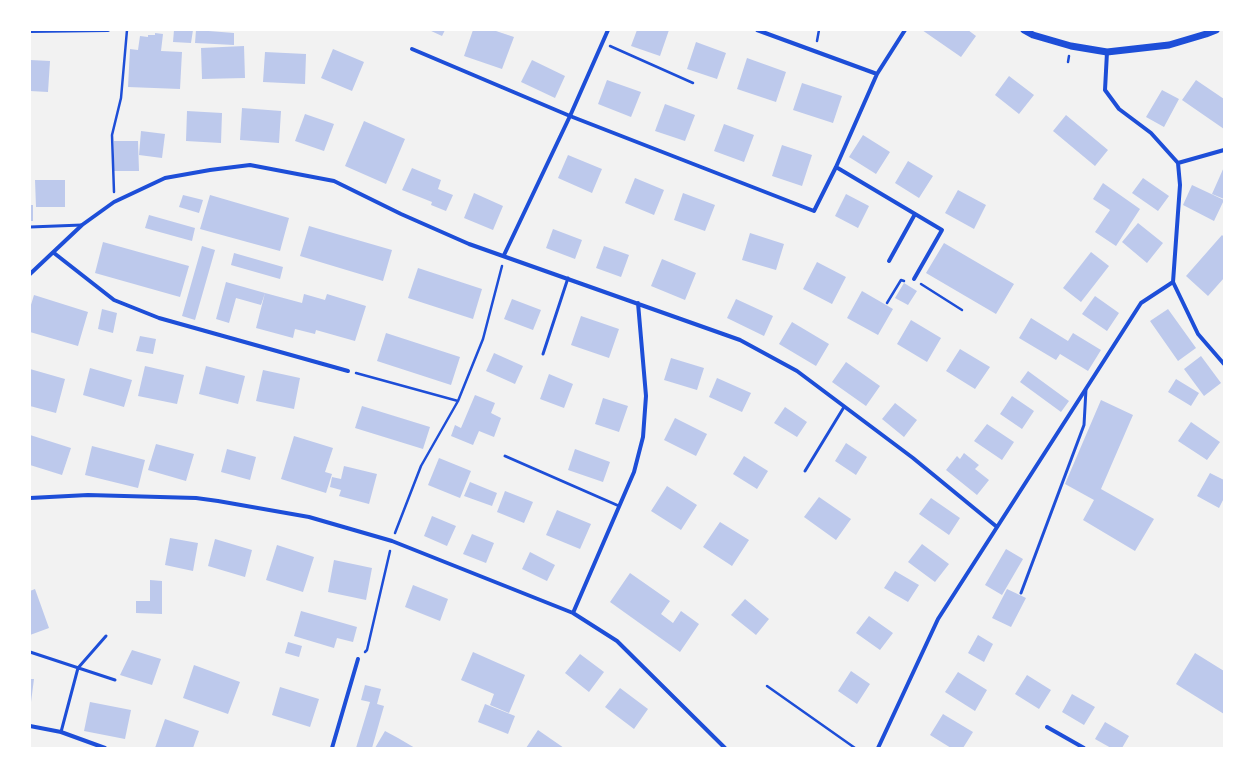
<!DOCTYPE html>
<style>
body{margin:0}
#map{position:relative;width:1254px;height:778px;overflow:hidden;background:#f2f2f2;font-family:Poppins,sans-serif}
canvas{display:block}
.frame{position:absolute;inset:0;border:31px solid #fff;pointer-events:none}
</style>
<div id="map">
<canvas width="1254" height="778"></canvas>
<div class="frame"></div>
</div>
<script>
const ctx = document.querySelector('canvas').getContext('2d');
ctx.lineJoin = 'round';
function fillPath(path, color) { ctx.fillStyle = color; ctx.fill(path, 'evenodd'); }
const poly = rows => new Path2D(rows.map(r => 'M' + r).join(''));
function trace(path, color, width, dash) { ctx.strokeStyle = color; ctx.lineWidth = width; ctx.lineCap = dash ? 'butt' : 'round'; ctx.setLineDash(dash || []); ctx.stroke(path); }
const building = poly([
 [174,30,193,30,191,43,173,42],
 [196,30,234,33,234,45,195,43],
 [429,30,445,30,442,36],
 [473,30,493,30,514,37,502,69,464,56],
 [637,30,669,30,660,56,631,46],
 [922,30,968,30,976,36,961,57],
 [155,33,163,34,161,51,182,52,180,89,128,87,130,49,138,50,140,36,148,37,148,35,155,35],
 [696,42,726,53,717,79,687,69],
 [244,46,245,78,202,79,201,48],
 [333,49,364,62,352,91,321,78],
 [265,52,306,54,305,84,263,82],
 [747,58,786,72,776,102,737,89],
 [30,60,50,61,48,92,30,91],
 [532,60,565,76,555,98,521,82],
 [1009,76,1034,95,1019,114,995,95],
 [607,80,641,92,631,117,598,104],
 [1196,80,1224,99,1224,129,1182,100],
 [802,83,842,96,833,123,793,110],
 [1162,90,1179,99,1164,127,1146,117],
 [665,104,695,115,685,141,655,131],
 [242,108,281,111,279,143,240,140],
 [187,111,222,113,221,143,186,141],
 [305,114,334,124,324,151,295,141],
 [1066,115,1108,150,1095,166,1053,131],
 [364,121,405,139,386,184,345,166],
 [724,124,754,135,744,162,714,151],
 [141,131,165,134,162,158,139,155],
 [863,135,890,152,876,174,849,157],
 [114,141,138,141,139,171,114,171],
 [782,145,812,155,802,186,772,176],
 [568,155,602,169,592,193,558,178],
 [908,161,933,176,919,198,895,183],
 [1224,167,1224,199,1212,194],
 [412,168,441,180,438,189,453,195,446,211,431,205,432,202,402,190],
 [635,178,664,190,654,215,625,203],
 [1143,178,1169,196,1158,211,1132,193],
 [35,180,65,180,65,207,36,207],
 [1103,183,1140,209,1116,246,1095,232,1110,210,1093,199],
 [1192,185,1224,200,1214,221,1183,205],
 [958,190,986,205,974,229,945,213],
 [474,193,503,206,493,230,464,218],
 [683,193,715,205,705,231,674,220],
 [846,194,869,206,858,228,835,216],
 [183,195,203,200,199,213,179,207],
 [210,195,289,218,280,251,200,229],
 [30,205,33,205,33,221,30,221],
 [149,215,195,228,192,241,145,228],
 [1138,223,1163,243,1147,263,1122,242],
 [309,226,392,250,383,281,300,256],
 [553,229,582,240,575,259,546,248],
 [750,233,784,244,776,270,742,260],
 [1222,235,1224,237,1224,278,1208,296,1186,276],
 [103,242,189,266,180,297,95,273],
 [944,243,1014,284,996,314,926,273],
 [202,246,215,250,195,320,182,316],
 [604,246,629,255,621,277,596,268],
 [1091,252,1109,266,1081,302,1063,288],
 [234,253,283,267,280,279,231,265],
 [662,259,696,273,685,300,651,286],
 [817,262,846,277,832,304,803,289],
 [418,268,482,289,473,319,408,298],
 [226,282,265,293,261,305,236,298,229,323,216,319],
 [904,283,917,291,908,305,895,298],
 [862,291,893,309,878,335,847,318],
 [265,293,302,303,304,294,325,300,327,294,366,306,355,341,316,330,315,334,295,329,293,338,256,328],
 [34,295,88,312,78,346,30,332,30,308],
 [1095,296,1119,313,1107,331,1082,314],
 [512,299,541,310,533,330,504,319],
 [736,299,773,316,764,336,727,318],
 [102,309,117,313,113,333,98,329],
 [1168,309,1196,348,1178,361,1150,321],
 [581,316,619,329,609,358,571,345],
 [1031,318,1068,341,1073,333,1101,350,1088,371,1060,354,1056,360,1019,338],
 [911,320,941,338,927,362,897,344],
 [792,322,829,344,816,366,779,344],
 [386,333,460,357,451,385,377,361],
 [140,336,156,339,153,354,136,351],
 [960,349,990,367,975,389,946,371],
 [494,353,523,366,515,384,486,371],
 [1201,356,1221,383,1204,396,1184,369],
 [671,358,704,368,697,390,664,380],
 [846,362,880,386,866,406,832,382],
 [145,366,184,375,177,404,138,396],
 [206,366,245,376,238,404,199,394],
 [90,368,132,380,124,407,83,395],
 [30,369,65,379,56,413,30,406],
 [263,370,300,378,294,409,256,401],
 [1028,371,1069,401,1061,412,1020,382],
 [549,374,573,384,564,408,540,399],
 [717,378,751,393,742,412,709,397],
 [1176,379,1199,393,1191,406,1168,392],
 [475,395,495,403,491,413,501,418,494,437,479,431,473,445,451,436,455,425,461,428],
 [1012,396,1034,411,1022,429,1000,414],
 [603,398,628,406,619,432,595,424],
 [1101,400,1133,415,1101,489,1154,519,1135,551,1083,520,1094,500,1065,484],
 [895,403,917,420,904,437,882,419],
 [362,406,430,427,423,449,355,428],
 [785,407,807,422,797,437,774,423],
 [675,418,707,434,696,456,664,440],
 [1191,422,1220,442,1207,460,1178,441],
 [987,424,1014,442,1002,460,974,441],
 [30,435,71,448,62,475,30,465],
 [294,436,333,448,325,472,332,474,326,493,281,479],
 [846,443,867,457,856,475,835,461],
 [156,444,194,454,186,481,148,470],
 [92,446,145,460,138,488,85,475],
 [227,449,256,457,250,480,221,472],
 [575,449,610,462,603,482,568,470],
 [964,453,979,465,975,469,989,480,977,495,946,470,957,456,960,459],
 [744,456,768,471,757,489,733,474],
 [439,458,471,471,460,498,428,485],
 [344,466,377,474,369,504,339,496,341,490,330,487,332,477,341,479],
 [1210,473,1224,480,1224,498,1219,508,1197,496],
 [470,482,497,493,492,506,464,496],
 [667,486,697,505,681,530,651,511],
 [505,491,533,502,524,523,497,512],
 [819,497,851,519,836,540,804,517],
 [931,498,960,518,949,535,919,514],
 [557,510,591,524,580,549,546,535],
 [432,516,456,526,447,546,424,536],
 [720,522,749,540,732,566,703,547],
 [472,534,494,543,486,563,463,554],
 [170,538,198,543,193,571,165,565],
 [215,539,252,550,245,577,208,566],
 [922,544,949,564,935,582,908,562],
 [277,545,314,557,303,592,266,580],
 [1006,549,1023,559,1002,595,985,585],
 [530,552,555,565,547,581,522,569],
 [334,560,372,568,366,600,328,592],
 [895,571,919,585,908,602,884,588],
 [630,573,670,601,661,614,673,623,681,611,699,624,680,652,610,602],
 [150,580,162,581,162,614,136,613,136,601,150,601],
 [413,585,448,599,440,621,405,607],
 [35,589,49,628,30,635,30,591],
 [1007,589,1026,598,1011,627,992,618],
 [745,599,769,619,756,635,731,615],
 [301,611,357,627,353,642,337,638,334,648,294,636],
 [869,616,893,633,880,650,856,633],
 [978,635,993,644,984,662,968,653],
 [288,642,302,646,299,657,285,653],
 [132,650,161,659,152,685,120,675],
 [473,652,525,675,509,713,490,705,494,694,461,680],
 [1195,653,1224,671,1224,714,1176,684],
 [580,654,604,672,589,692,565,673],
 [194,665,240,682,228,714,183,698],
 [851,671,870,684,857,704,838,691],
 [958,672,987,690,975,711,945,692],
 [1027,675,1051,690,1039,709,1015,694],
 [30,679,34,679,31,702,30,702],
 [365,685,381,689,377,704,384,706,372,748,356,748,370,702,361,700],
 [280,687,319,699,310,727,272,715],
 [620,688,648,709,634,729,605,707],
 [1072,694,1095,707,1084,725,1062,712],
 [90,702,131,710,125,739,84,731],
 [485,704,515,716,508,734,478,722],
 [943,714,973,732,963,748,951,748,930,735],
 [165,719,199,731,193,748,155,748],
 [1105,722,1129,736,1122,748,1111,748,1095,739],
 [538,730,564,748,526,748],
 [385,731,398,738,415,748,375,748]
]);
const path = poly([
 [817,41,819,30],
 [610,46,693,83],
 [1068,62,1069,56],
 [114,192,112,135,121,98,127,30],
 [921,284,962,310],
 [887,303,901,280,904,281],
 [356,373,458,401],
 [395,533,421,466,458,401,483,339,502,266],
 [365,652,367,650,390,551],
 [767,686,855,748]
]);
const service = poly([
 [30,227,82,225],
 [543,354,568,278],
 [505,456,619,506],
 [805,471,844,407],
 [1021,593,1084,425,1086,389],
 [30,652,115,680],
 [61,732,78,668,106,636]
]);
const minor = poly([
 [757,30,877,74],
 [30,31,108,30],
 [412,49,570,116,814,211,836,167,877,74,905,30],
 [1107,52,1105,90,1119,109,1151,133,1178,163,1180,185,1173,282,1198,334,1224,364],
 [1178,163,1224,150],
 [836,167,942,230,914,279],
 [54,253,114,300,159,318,348,371],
 [504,255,570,116,608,30],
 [889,261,915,214],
 [30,274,82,225,114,202,165,178,210,170,250,165,334,181,401,214,469,244,740,340,797,371,913,458,997,527],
 [30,498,88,495,196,498,218,501,309,517,392,541,573,613,617,641,725,748],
 [573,613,634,472,643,437,646,396,638,303],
 [30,726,61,732,105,748],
 [1047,727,1084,748],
 [332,748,358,659],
 [878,748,938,619,1141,303,1173,282]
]);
const tertiary = poly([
 [1024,30,1033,35,1071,46,1107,52,1169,45,1206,34,1216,30]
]);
fillPath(building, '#bdc9ec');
trace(path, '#1d4ed8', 2.5);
trace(service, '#1d4ed8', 3);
trace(minor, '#1d4ed8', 4);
trace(tertiary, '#1d4ed8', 7);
</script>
